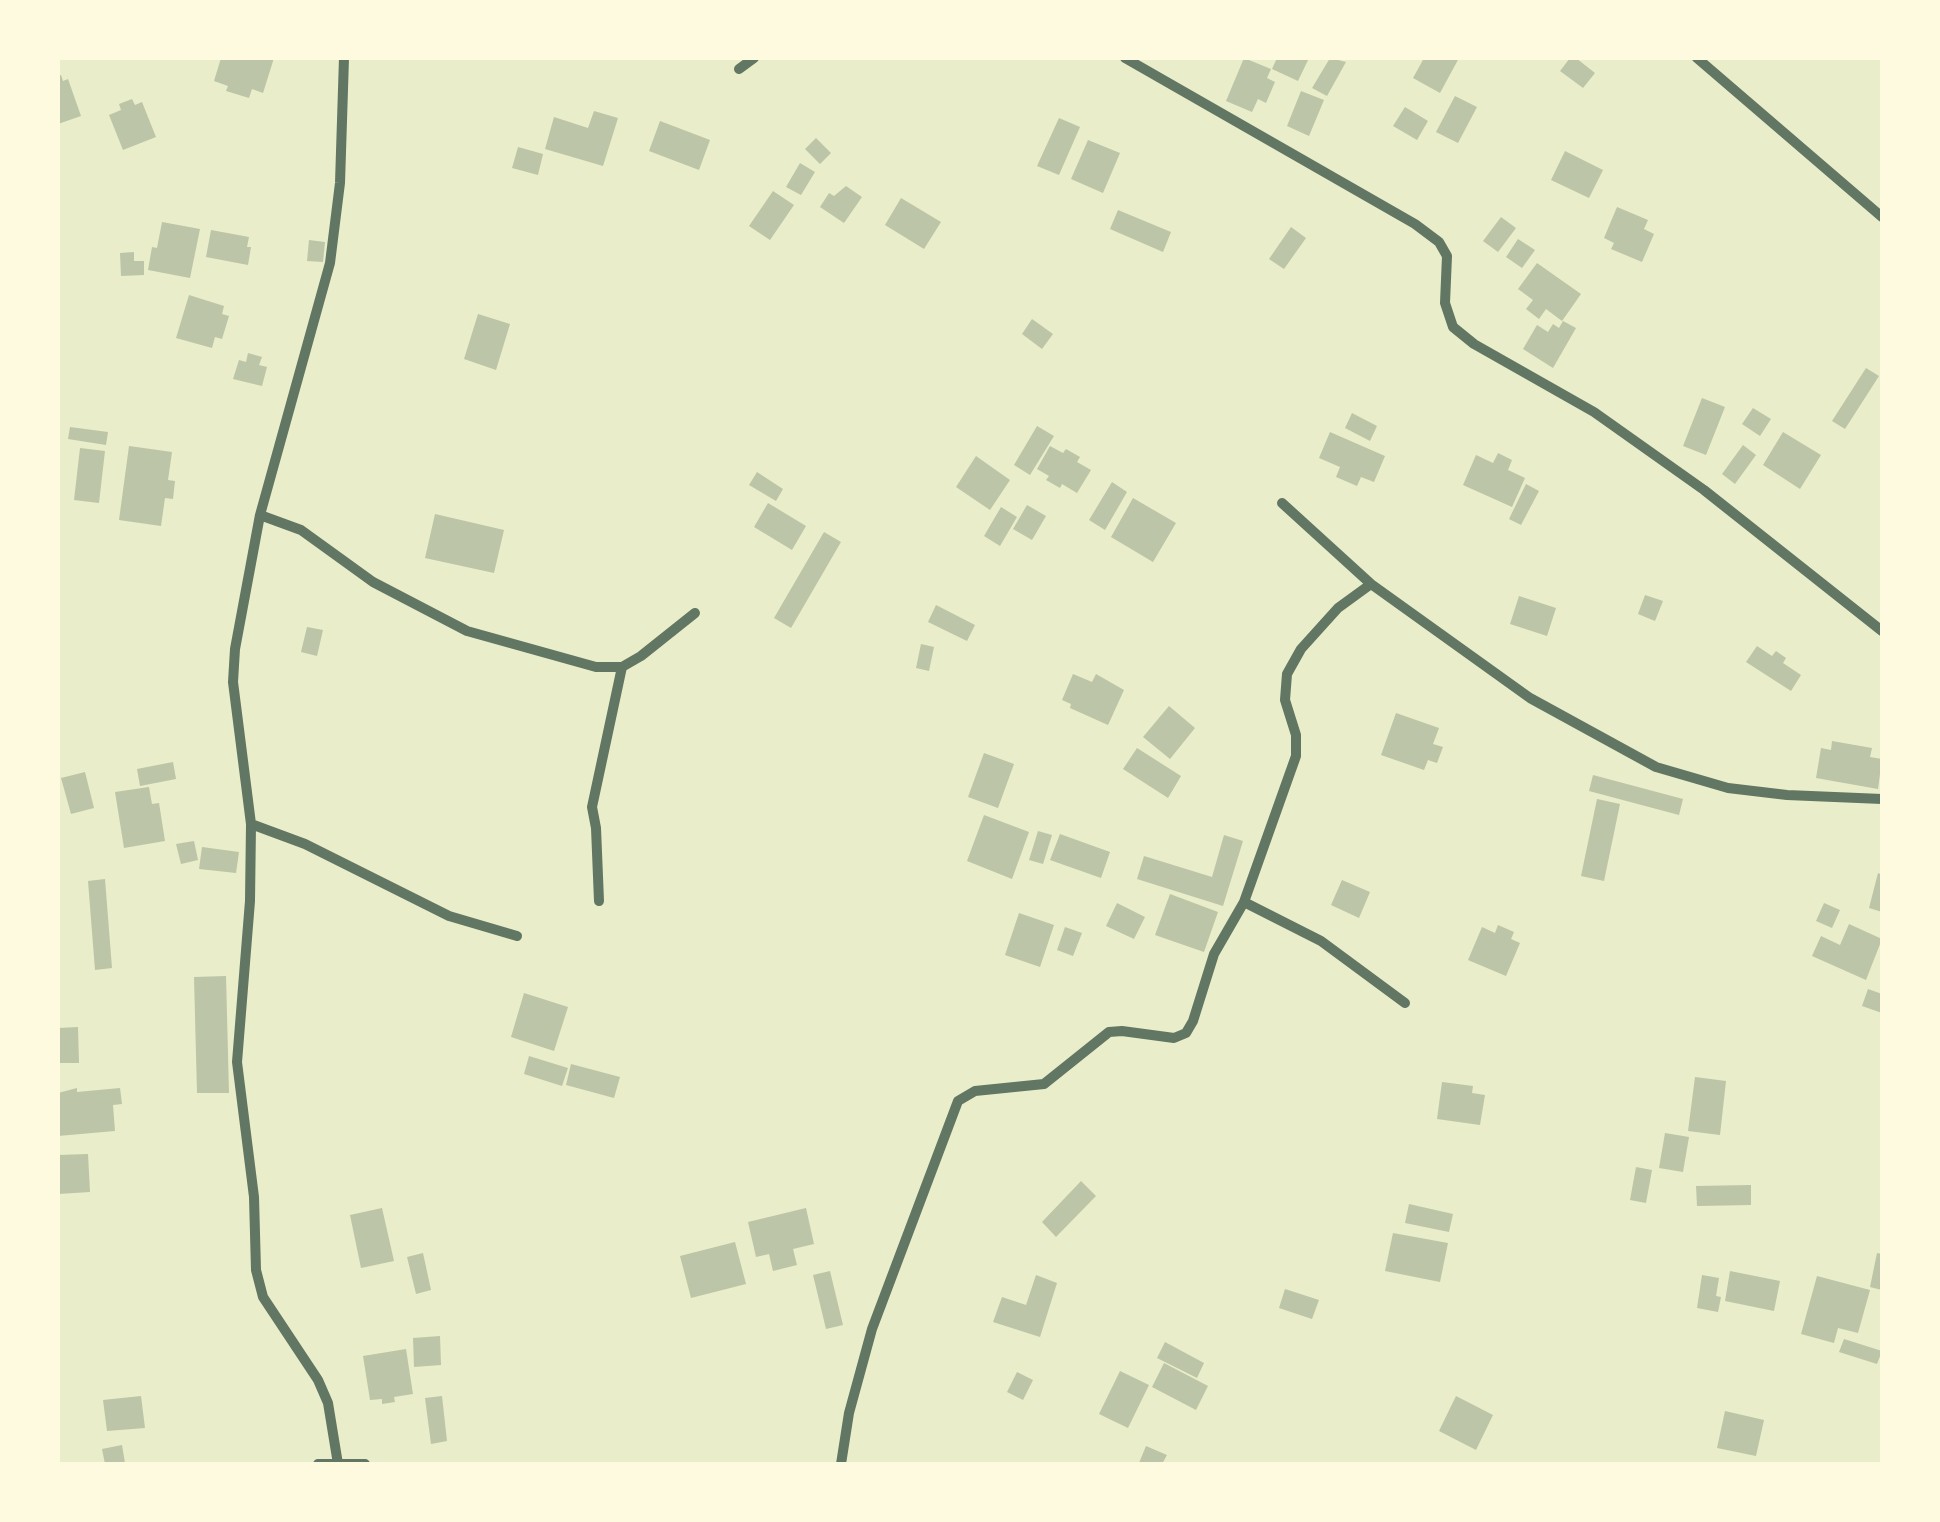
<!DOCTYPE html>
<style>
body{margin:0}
#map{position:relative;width:1940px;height:1522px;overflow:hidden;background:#e9edc9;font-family:Mulish,sans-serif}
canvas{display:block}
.frame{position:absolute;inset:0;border:60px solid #fefae0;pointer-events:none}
</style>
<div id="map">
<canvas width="1940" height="1522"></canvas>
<div class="frame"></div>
</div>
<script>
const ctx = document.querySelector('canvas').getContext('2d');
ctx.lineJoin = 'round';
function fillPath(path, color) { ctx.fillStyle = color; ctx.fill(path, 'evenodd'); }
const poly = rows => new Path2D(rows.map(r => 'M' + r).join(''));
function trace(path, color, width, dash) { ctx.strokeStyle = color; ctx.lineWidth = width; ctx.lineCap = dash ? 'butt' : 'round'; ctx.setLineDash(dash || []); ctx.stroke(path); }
const building = poly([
 [221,58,274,58,263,93,252,89,249,98,226,91,228,86,214,81],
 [1244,58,1271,69,1267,78,1275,82,1266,103,1258,99,1252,112,1226,101],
 [1277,58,1309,58,1298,81,1272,69],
 [1330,58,1346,62,1327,96,1312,88],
 [1424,58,1459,58,1440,93,1413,78],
 [1570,58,1576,58,1595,73,1583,88,1560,71],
 [61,75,63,81,68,79,81,116,58,124,58,76],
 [1301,91,1324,100,1309,136,1287,126],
 [1455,96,1477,107,1458,143,1436,132],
 [132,99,135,105,142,102,156,137,123,150,109,115,121,110,119,104],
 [1405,107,1428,121,1417,140,1393,126],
 [594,111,618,118,603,166,545,149,554,117,588,128],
 [1059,118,1080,127,1059,175,1037,166],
 [660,121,710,140,699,170,649,151],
 [816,138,831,153,820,164,805,149],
 [1088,140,1120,153,1103,193,1071,179],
 [518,147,543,154,538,175,512,168],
 [1565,151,1603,170,1589,198,1551,180],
 [800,163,815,172,801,195,786,187],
 [846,186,862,197,844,223,820,207,829,193,834,196],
 [773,191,794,205,770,240,749,226],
 [901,198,941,222,924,249,885,225],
 [1617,207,1648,220,1644,229,1654,234,1642,262,1611,249,1614,243,1604,238],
 [1118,210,1171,232,1163,252,1110,229],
 [1501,217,1516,228,1498,252,1483,241],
 [162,222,200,229,190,278,148,270,152,247,157,248],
 [1291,227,1306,238,1284,269,1269,259],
 [211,230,249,237,247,247,251,247,248,265,206,257],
 [1518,239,1535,250,1522,268,1506,257],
 [309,240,325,242,323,262,307,261],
 [134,252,134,261,144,261,144,275,121,276,120,253],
 [1537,263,1581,294,1562,321,1546,309,1539,319,1526,309,1533,300,1518,289],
 [189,295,224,306,222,314,229,316,222,339,215,337,212,348,176,338],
 [478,314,510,324,496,370,464,359],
 [1032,319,1053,334,1042,349,1022,334],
 [1563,321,1576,328,1553,368,1523,349,1537,325,1548,332,1553,324,1559,328],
 [248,353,262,357,259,365,267,367,262,386,233,379,239,360,246,362],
 [1866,368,1879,376,1845,429,1832,421],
 [1702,398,1725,407,1706,455,1683,446],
 [1753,408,1771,419,1760,436,1742,424],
 [1352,413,1377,426,1370,441,1345,428],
 [1037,426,1054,436,1030,475,1014,465],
 [70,427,108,432,106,445,68,439],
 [1330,432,1385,456,1374,482,1361,477,1357,486,1336,477,1340,467,1319,458],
 [1783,432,1821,455,1800,489,1763,465],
 [1743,445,1756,455,1735,484,1722,474],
 [129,446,172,452,168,480,175,481,173,499,165,498,161,526,119,520],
 [1050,446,1063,453,1066,449,1080,457,1077,462,1091,470,1077,493,1062,484,1060,488,1046,480,1049,476,1037,469],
 [80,448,105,451,99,503,74,500],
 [1498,453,1512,460,1508,470,1525,478,1512,507,1463,485,1476,455,1493,463],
 [976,456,1010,480,990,510,956,487],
 [757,472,783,489,776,501,749,485],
 [1112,482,1127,492,1105,530,1089,520],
 [1526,484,1539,491,1521,525,1509,519],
 [1133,498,1176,523,1153,562,1111,537],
 [768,503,806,526,792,550,754,527],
 [1027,505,1046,516,1032,540,1013,529],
 [1001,507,1017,517,1000,546,984,536],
 [435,514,504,530,494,573,425,558],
 [824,532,841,542,791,628,774,618],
 [1645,595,1663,601,1655,621,1638,614],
 [1519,596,1556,608,1547,636,1510,624],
 [936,605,975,625,967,641,928,622],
 [307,627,323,630,317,656,301,652],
 [921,644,934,647,929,671,916,668],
 [1757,646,1772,656,1776,651,1786,658,1783,663,1801,675,1791,691,1746,662],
 [1073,674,1092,682,1096,674,1124,690,1108,725,1070,708,1071,704,1062,700],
 [1169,706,1195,728,1170,759,1143,737],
 [1396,713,1439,728,1433,744,1443,747,1437,763,1428,760,1424,770,1381,755],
 [1832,741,1872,748,1870,757,1882,759,1878,789,1816,778,1821,748,1831,750],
 [1137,748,1181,776,1168,798,1123,769],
 [984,753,1014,764,998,808,968,797],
 [173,762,176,779,140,786,137,769],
 [85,772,94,808,71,814,61,778],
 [1593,775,1683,799,1679,815,1589,791],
 [149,787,152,804,159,803,165,841,124,848,115,792],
 [1597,799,1620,804,1604,881,1581,876],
 [984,815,1029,832,1012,879,967,861],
 [1038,831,1052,835,1043,864,1029,860],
 [1060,834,1110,852,1101,878,1050,860],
 [1224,835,1243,841,1223,906,1137,879,1144,856,1212,877],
 [194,841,198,860,181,864,176,844],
 [202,847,239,852,236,873,199,869],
 [1878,873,1882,875,1882,912,1869,908],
 [105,879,112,968,95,970,88,881],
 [1342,880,1370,892,1359,918,1331,905],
 [1170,894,1218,912,1204,952,1155,935],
 [1117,903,1145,917,1134,939,1106,926],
 [1824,903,1840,910,1832,928,1816,921],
 [1019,913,1054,925,1040,967,1005,955],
 [1849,924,1882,939,1866,980,1812,956,1821,936,1840,945],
 [1498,925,1514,932,1511,939,1520,943,1506,976,1468,960,1482,927,1495,933],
 [1065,927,1082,933,1073,956,1057,950],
 [226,976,229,1093,197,1093,194,977],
 [1868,989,1882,994,1882,1013,1862,1006],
 [524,993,568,1007,554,1051,511,1037],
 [78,1027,79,1063,58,1063,58,1028],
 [529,1056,568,1068,562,1086,524,1074],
 [571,1064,620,1077,614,1098,566,1085],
 [1695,1077,1726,1081,1720,1135,1688,1131],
 [1442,1082,1473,1086,1472,1093,1485,1095,1480,1125,1437,1119],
 [77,1088,77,1092,120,1088,122,1104,113,1105,115,1131,58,1136,58,1093],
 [1665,1133,1689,1137,1683,1172,1659,1168],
 [88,1154,90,1192,58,1194,58,1155],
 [1636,1167,1652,1170,1646,1203,1630,1200],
 [1081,1181,1096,1196,1056,1237,1042,1222],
 [1751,1185,1751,1205,1697,1206,1696,1186],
 [1409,1204,1453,1214,1449,1232,1405,1223],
 [382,1208,394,1261,361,1268,350,1215],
 [806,1208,814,1244,793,1249,797,1265,773,1271,769,1254,756,1257,748,1222],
 [1393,1233,1448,1243,1440,1282,1385,1271],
 [735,1242,746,1284,691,1298,680,1256],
 [423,1253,431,1290,416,1294,407,1257],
 [1877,1253,1882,1254,1882,1290,1870,1287],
 [830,1271,843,1325,826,1329,813,1275],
 [1730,1271,1780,1281,1774,1311,1725,1301],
 [1036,1275,1057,1283,1040,1337,993,1322,1002,1297,1026,1305],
 [1702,1275,1719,1278,1716,1296,1721,1297,1718,1312,1697,1308],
 [1817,1276,1870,1290,1858,1333,1838,1328,1834,1343,1801,1334],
 [1285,1289,1319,1300,1312,1319,1279,1308],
 [440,1336,441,1365,414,1367,413,1338],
 [1844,1339,1882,1351,1877,1364,1839,1352],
 [1165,1342,1204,1363,1197,1378,1157,1358],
 [406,1349,413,1394,394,1397,395,1402,382,1404,382,1399,370,1400,363,1356],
 [1164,1363,1208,1386,1196,1410,1152,1387],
 [1120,1371,1149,1385,1128,1428,1099,1414],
 [1017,1372,1033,1380,1023,1400,1007,1392],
 [141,1396,145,1428,107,1431,103,1400],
 [442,1396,447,1441,431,1444,425,1398],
 [1456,1396,1493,1415,1476,1450,1439,1431],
 [1725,1411,1764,1420,1756,1456,1717,1448],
 [122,1445,125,1463,105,1464,102,1449],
 [1146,1446,1167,1455,1162,1464,1139,1463]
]);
const minor = poly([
 [1125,58,1415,224,1439,242,1447,256,1445,303,1453,327,1474,344,1594,412,1704,490,1882,631],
 [1697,58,1882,217],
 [739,69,754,58],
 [1282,503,1371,584,1530,698,1656,767,1728,788,1787,795,1882,799],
 [260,515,301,530,373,582,467,631,596,667,622,667,641,656,695,613],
 [251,824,305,844,449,916,517,936],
 [599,901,596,828,592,807,622,667],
 [1244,902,1321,941,1405,1003],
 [318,1464,365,1464],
 [338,1464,328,1403,318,1380,263,1297,256,1270,254,1197,237,1062,250,901,251,824,233,682,235,649,260,515,330,263,340,183,344,58],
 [841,1464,849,1413,872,1329,958,1101,975,1091,1044,1084,1109,1032,1122,1031,1174,1038,1186,1033,1193,1021,1214,954,1244,902,1296,756,1296,735,1285,700,1287,674,1301,649,1338,608,1371,584]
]);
fillPath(building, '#bcc5a7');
trace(minor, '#617663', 10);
</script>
